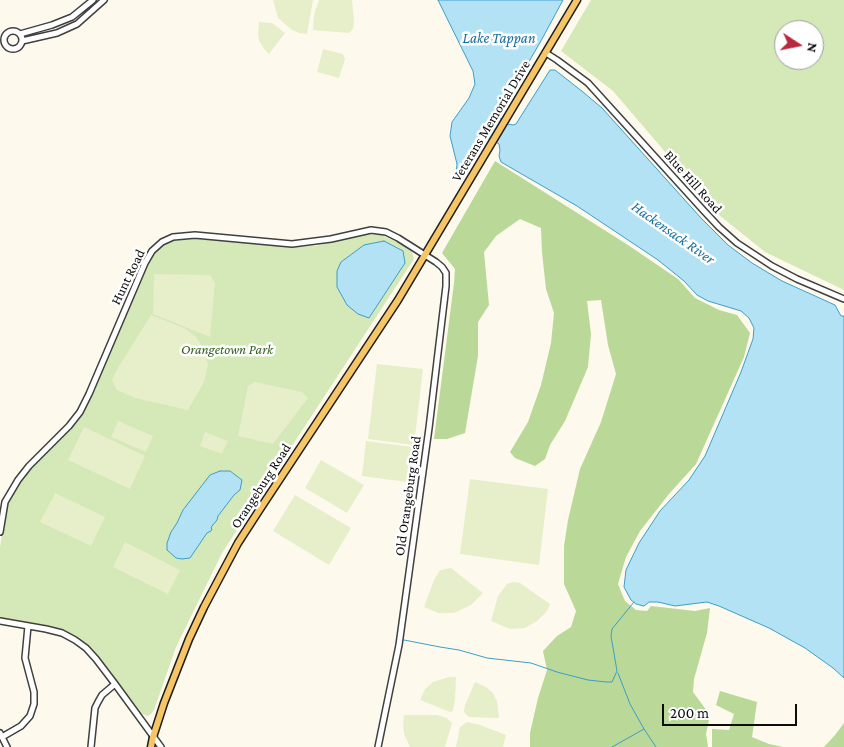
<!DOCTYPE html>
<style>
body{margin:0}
#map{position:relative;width:844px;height:747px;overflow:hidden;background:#fef9ed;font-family:"Crimson Pro",serif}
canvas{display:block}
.north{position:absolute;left:774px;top:20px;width:50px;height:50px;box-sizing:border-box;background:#fff;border:1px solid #9e9e9e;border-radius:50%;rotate:101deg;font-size:14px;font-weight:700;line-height:20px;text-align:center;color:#0d0d0d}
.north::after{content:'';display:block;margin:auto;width:18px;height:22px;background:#b8293d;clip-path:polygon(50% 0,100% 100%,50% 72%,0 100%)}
.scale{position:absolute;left:662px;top:704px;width:135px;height:22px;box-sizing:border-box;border:2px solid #0d0d0d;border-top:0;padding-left:6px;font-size:15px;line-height:18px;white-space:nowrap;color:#0d0d0d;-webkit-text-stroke:4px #fff;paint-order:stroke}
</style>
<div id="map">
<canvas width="844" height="747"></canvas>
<div class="north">N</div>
<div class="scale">200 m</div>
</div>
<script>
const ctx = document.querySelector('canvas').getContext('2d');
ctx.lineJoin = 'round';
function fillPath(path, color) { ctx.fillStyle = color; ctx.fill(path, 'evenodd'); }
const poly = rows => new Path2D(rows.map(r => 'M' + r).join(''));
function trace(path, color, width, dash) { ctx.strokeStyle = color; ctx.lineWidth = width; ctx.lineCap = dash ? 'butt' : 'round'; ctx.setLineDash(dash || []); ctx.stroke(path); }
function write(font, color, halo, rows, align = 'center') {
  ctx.font = font + ' "Crimson Pro",serif'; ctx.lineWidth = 5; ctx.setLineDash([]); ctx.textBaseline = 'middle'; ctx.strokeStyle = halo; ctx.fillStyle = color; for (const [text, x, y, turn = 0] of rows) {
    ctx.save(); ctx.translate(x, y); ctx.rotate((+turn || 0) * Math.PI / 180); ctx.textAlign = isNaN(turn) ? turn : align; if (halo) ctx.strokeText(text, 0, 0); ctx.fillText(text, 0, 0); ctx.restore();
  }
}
const green = poly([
 [591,0,844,0,844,290,765,252,719,215,613,91,561,51],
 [784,30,814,30,814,60,784,60],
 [366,234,381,235,402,244,412,252,414,259,222,553,176,647,154,710,151,714,148,716,142,714,138,710,98,656,85,644,66,632,47,626,0,618,0,547,7,504,12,494,28,472,83,410,95,390,145,265,157,250,169,240,184,237,288,247,316,246]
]);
const forest = poly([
 [495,161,628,245,678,279,695,298,719,310,737,315,750,333,744,357,696,464,669,494,640,531,626,557,618,584,625,601,636,610,647,611,651,606,695,611,710,608,707,633,694,679,693,692,710,715,706,734,708,747,530,747,530,733,538,698,547,670,543,651,557,636,571,627,576,611,564,584,564,546,568,520,580,469,601,422,616,374,608,345,601,300,587,301,591,334,588,367,565,421,550,445,545,459,535,466,515,458,510,452,528,422,541,385,551,343,554,313,546,289,542,252,541,228,520,219,496,236,484,252,489,305,478,322,478,356,465,433,447,439,434,439,454,283,455,269,442,253],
 [720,691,757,702,752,737,769,744,783,747,712,747,712,729,729,730,734,714,716,705],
 [844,723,844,747,824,747,835,735]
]);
const pitch = poly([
 [273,0,313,0,307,34,299,33,292,30,278,18],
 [319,0,352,0,354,21,353,29,349,33,313,30,314,15],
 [259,22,272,23,285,33,269,54,265,50,259,41,258,35],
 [323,49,343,54,345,59,339,78,317,72],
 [154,274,210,275,215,283,210,337,153,314],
 [151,315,184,328,196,337,204,349,208,365,204,382,188,410,135,398,117,390,112,380,116,371],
 [377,364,423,369,414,445,368,439],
 [255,382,302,392,308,398,273,444,238,436,248,386],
 [118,421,153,436,146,452,111,437],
 [84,427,145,456,130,489,68,460],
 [205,432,228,441,222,454,200,446],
 [366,441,412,447,407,482,362,476],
 [321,460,364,485,347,513,305,488],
 [470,479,548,489,539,565,460,554],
 [55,493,105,517,91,546,40,522],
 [295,495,351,528,329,565,273,531],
 [125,542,180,570,168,594,113,567],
 [451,568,483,593,471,605,454,613,438,613,424,607,434,580,440,570],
 [514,582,520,583,550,604,547,611,537,621,525,628,510,629,491,621,498,596,507,584],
 [449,677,456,677,455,699,453,711,450,712,420,700,425,689,433,682],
 [475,682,486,687,493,693,497,701,499,718,469,717,464,712,465,705],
 [404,715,437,715,447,718,452,723,445,747,410,747,404,734,403,724],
 [467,722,480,725,506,735,503,747,456,747,460,727]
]);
const water = poly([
 [438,0,563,0,542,39,500,112,500,117,502,121,508,124,513,125,516,124,550,70,555,70,583,92,602,108,701,218,728,245,752,263,782,281,835,305,841,316,844,316,844,678,833,668,805,648,769,628,719,606,707,602,675,606,658,602,649,602,644,606,636,604,631,600,624,587,626,570,639,543,660,511,689,480,705,456,741,372,753,339,754,328,749,318,741,311,708,301,697,295,684,281,658,260,577,206,501,162,499,156,500,150,499,144,491,139,488,138,484,140,462,177,459,179,456,175,457,164,450,136,452,122,469,98,475,84,473,71,438,0],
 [384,241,403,251,405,263,369,318,358,314,347,305,337,287,337,271,341,262,364,245,384,241],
 [220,471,230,471,242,480,240,490,234,495,218,516,217,520,212,526,211,528,212,529,211,531,207,533,190,558,182,559,176,558,167,550,167,543,171,532,177,523,183,510,210,475,220,471]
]);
const stream = poly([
 [404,640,440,647,459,650,487,658,531,663,557,672,588,680,606,682,612,682,617,671,611,636,612,629,634,602],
 [644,729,656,747],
 [612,747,644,729,630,704,618,673]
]);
const minor = poly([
 '4 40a9 9 0 1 1 18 0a9 9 0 1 1-18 0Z',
 [20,34,52,25,72,17,93,0],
 [22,41,57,33,77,24,104,0],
 [546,53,557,60,588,83,598,94,704,211,719,227,737,243,772,266,797,279,844,299],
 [0,532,5,502,18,480,29,466,69,426,80,412,89,394,145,263,152,251,162,242,173,237,195,235,292,244,331,239,371,230,386,232,398,238,436,262,442,267,446,273,446,286,429,428,399,645,378,747],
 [0,621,46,629,62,633,75,640,86,648,96,659,115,684,161,747],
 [0,733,7,747],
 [2,737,21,726,30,716,34,704,34,692,25,658,28,626],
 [91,747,95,708,98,702,102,695,115,684]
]);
const major = poly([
 [151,747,153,737,164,703,189,639,204,607,238,543,260,509,398,300,577,0]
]);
const streetNames = [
 ["Veterans Memorial Drive",491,121,-59],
 ["Blue Hill Road",693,182,48],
 ["Hunt Road",128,277,-64],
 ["Orangeburg Road",261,486,-57],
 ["Old Orangeburg Road",408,496,-82]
];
const parkNames = [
 ["Orangetown Park",227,350]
];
const waterNames = [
 ["Lake Tappan",499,38],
 ["Hackensack River",673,233,35]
];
fillPath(green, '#d5e8b8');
fillPath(forest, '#bad897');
fillPath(pitch, '#e6efc9');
fillPath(water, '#b3e2f4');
trace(water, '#3c9ec9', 1);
trace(stream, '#3c9ec9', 1);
trace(minor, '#404040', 8);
trace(major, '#1e1e1e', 9);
trace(minor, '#fff', 5);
trace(major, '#f5c566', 6);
write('14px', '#0d0d0d', '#fff', streetNames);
write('italic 14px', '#33621f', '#fff', parkNames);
write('italic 15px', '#1a6e9b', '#fff', waterNames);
</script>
